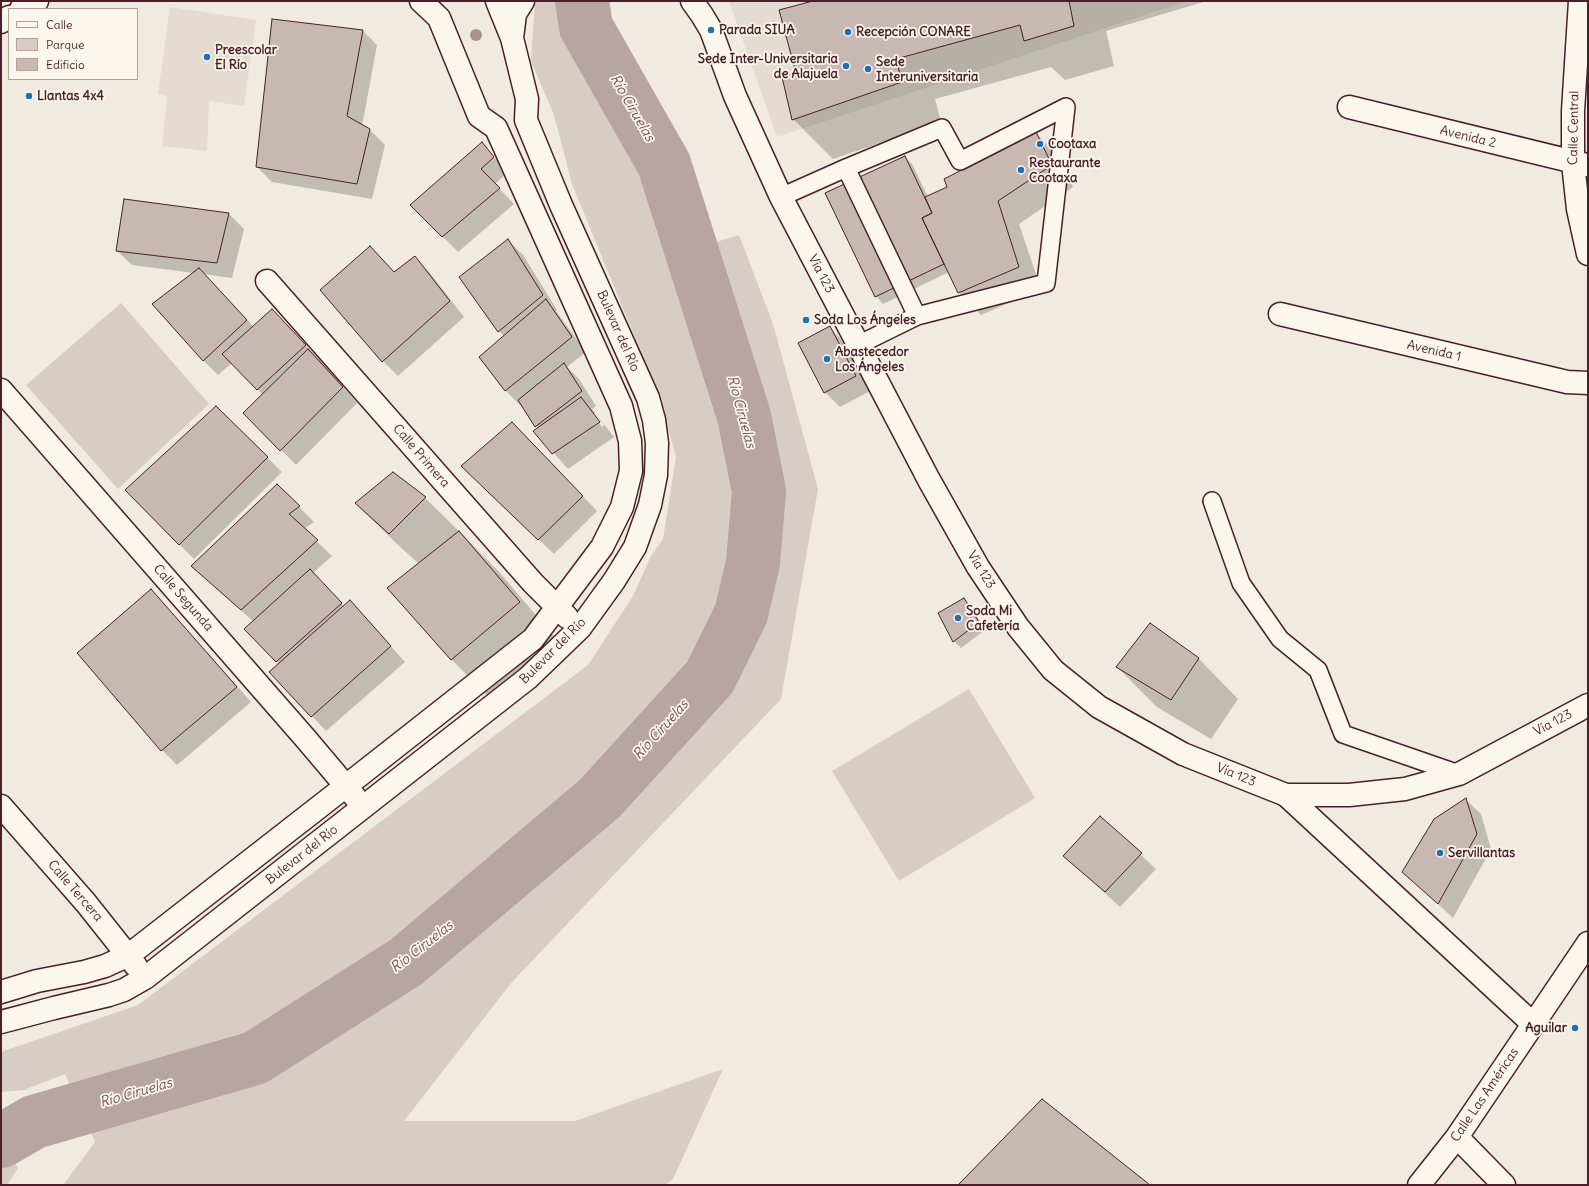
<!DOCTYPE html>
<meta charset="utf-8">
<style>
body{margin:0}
#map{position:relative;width:1589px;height:1186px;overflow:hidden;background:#f0eae0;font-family:Delius,sans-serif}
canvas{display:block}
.frame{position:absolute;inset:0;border:2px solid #4a1f2b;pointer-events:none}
.legend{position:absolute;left:8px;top:8px;width:130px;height:72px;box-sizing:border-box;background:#fbf7ec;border:1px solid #b4a19f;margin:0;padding:5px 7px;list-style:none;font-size:12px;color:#4a1f2b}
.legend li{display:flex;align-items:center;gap:8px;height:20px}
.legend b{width:20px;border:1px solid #b4a19f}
</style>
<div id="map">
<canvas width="1589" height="1186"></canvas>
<div class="frame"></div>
<ul class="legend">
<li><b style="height:5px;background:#fbf7ec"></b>Calle</li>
<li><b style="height:11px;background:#d8ccc6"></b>Parque</li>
<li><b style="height:11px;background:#c8b8b3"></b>Edificio</li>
</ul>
</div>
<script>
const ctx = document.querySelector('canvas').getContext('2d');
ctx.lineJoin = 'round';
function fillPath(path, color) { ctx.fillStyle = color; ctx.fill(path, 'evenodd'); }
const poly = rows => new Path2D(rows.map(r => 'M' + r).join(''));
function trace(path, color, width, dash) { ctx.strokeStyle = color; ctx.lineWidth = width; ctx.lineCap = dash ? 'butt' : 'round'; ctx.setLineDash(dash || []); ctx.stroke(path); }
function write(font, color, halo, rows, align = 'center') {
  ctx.font = font + ' Delius,sans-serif'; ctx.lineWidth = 3.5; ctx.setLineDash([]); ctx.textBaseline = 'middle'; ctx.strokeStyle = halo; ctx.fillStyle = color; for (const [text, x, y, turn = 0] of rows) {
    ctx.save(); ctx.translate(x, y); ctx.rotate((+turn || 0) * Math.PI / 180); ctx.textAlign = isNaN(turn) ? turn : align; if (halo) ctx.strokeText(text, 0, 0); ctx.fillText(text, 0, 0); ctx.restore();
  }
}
const built = poly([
 [729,1,1187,1,777,137],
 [170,7,256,20,244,106,209,101,207,151,162,146,167,96,158,94]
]);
const green = poly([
 [535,1,577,1,582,34,659,172,683,252,739,235,773,324,818,489,781,699,512,982,404,1121,575,1121,723,1069,673,1179,665,1185,63,1185,95,1142,65,1074,24,1090,1,1092,1,1052,138,1005,588,665,633,596,651,556,663,539,676,457,658,394,572,184,554,115,531,61],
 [121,303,209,404,118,489,26,385],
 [969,689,1035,798,899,881,832,771],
 [1,1144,18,1168,7,1185,1,1185]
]);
const shadow = poly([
 [817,1,1207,1,1106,31,1114,66,1065,80,1051,67,935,99,941,122,833,159,793,119,797,73],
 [362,30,377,45,362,126,370,130,385,145,372,199,272,182,257,167],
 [1036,133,1058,156,1073,187,1019,224,1041,289,981,315,959,292,949,272,883,304,876,296,905,157,912,164,928,197,948,188],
 [482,144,508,172,495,184,514,204,458,252,411,205],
 [125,200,229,214,244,229,232,278,203,274,254,327,287,326,320,360,357,403,296,465,245,413,263,395,232,363,218,375,203,360,194,273,132,265,117,251],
 [508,240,523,255,557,310,556,311,586,352,567,367,579,379,596,406,592,409,614,437,568,469,535,432,539,429,522,404,520,405,505,390,504,336,499,331],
 [592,413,595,413,604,425,602,427],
 [415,257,429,272,464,317,398,376,383,361,321,290,395,273],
 [830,328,844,342,870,391,840,407,825,392],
 [216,407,282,472,194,559,179,544],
 [527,438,597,511,554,554,477,481],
 [393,473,425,498,465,537,499,572,559,642,491,699,451,659,419,564,396,543,356,504],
 [277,485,314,522,304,529,332,556,313,573,344,606,364,616,405,662,326,731,312,716,279,663,246,629,254,622,192,566],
 [964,599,971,607,985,630,961,648,954,641],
 [165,605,251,702,177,765,162,750,78,653],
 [1150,624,1199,659,1238,699,1211,739,1157,707,1117,667],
 [1466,800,1481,814,1491,849,1453,918,1403,872],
 [1100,817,1156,869,1120,907,1065,856]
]);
const river = poly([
 [1,1141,34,1122,255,1058,406,962,600,798,710,677,741,614,753,563,759,491,744,416,664,164,586,27,582,1]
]);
const building = poly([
 [813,1,1069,1,1074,26,1024,41,1020,25,896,59,902,82,792,120,782,77,796,73,779,10,813,1],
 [272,19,363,30,347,116,370,129,357,184,256,167,272,19],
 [1036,132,1052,165,998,201,1019,267,958,293,922,218,932,213,925,197,947,187,944,179,1036,132],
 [482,142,494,157,481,169,500,188,442,237,410,205,482,142],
 [905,156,932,213,922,218,944,264,875,297,825,193,905,156],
 [124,199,229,213,217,263,116,251,124,199],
 [508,239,543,295,498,332,459,277,508,239],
 [370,246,394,272,415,256,450,301,382,362,320,290,370,246],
 [199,268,247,320,203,361,152,304,199,268],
 [546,299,572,337,505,391,479,357,546,299],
 [272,309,306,345,257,390,222,354,272,309],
 [830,326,856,376,824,393,798,343,830,326],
 [308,349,343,387,280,451,243,413,308,349],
 [564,363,582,391,535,427,518,400,564,363],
 [581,397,600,422,552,454,533,431,581,397],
 [216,406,268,457,179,545,125,490,216,406],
 [512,422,583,496,538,540,461,466,512,422],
 [393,472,426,497,389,534,355,503,393,472],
 [277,484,300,506,289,514,318,540,241,610,191,566,277,484],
 [459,531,520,602,451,660,387,588,459,531],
 [310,569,342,603,276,662,244,629,310,569],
 [151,589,237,687,161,751,77,653,151,589],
 [964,598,979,622,953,642,938,613,964,598],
 [350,600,391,646,311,717,269,672,350,600],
 [1150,623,1199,658,1171,700,1116,667,1150,623],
 [1466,798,1477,834,1438,904,1402,872,1434,819,1466,798],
 [1100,816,1142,853,1105,892,1063,856,1100,816],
 [1042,1099,1150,1185,958,1185,1042,1099]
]);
const service = poly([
 [846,168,917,316],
 [781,197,846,168,942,128,960,161,1066,107],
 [858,345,917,316,1046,283,1066,107],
 [1212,501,1241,583,1280,639,1318,670,1343,734,1459,774]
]);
const minor = poly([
 [1580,1,1573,111,1573,163,1578,209,1588,254],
 [512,38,515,14,523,1],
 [1349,107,1587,165],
 [267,281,533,583,567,617],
 [1280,314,1567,382,1588,383],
 [1,390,306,739,355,797],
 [1286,795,1533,1024],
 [1,806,86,903,136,966],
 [1,992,37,981,84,972,105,966,129,955,346,786,533,639,602,547,622,507,631,471,630,441,621,406,496,128,479,116,439,18,421,1],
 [1,1022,54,1008,109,995,124,990,145,978,528,678,580,628,614,581,635,547,650,505,656,475,657,443,654,420,648,398,561,205,526,120,527,99,512,38,497,1],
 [1457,1137,1504,1185],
 [1419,1185,1457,1137,1588,943]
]);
const secondary = poly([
 [692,1,702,15,711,30,735,96,781,197,929,480,978,567,1018,627,1053,670,1099,707,1183,754,1286,795,1349,795,1405,789,1459,774,1588,705],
 [21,9,37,1],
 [1,22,9,17]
]);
const trees = [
 [476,35]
];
const markers = [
 [711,30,4,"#1f6fb2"],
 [848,32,4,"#1f6fb2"],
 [207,57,4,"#1f6fb2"],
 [846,66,4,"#1f6fb2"],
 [868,69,4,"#1f6fb2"],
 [29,96,4,"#1f6fb2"],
 [1040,144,4,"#1f6fb2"],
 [1021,170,4,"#1f6fb2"],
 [806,320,4,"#1f6fb2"],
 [827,359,4,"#1f6fb2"],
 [958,618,4,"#1f6fb2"],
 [1440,853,4,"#1f6fb2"],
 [1575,1028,4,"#1f6fb2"]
];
const poiNames = [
 ["Parada SIUA",719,30],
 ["Recepción CONARE",856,32],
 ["Preescolar",215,50],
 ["El Río",215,65],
 ["Sede Inter-Universitaria",838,59,"right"],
 ["de Alajuela",838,74,"right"],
 ["Sede",876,62],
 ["Interuniversitaria",876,77],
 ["Llantas 4x4",37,96],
 ["Cootaxa",1048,144],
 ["Restaurante",1029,163],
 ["Cootaxa",1029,178],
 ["Soda Los Ángeles",814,320],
 ["Abastecedor",835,352],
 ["Los Ángeles",835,367],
 ["Soda Mi",966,611],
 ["Cafetería",966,626],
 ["Servillantas",1448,853],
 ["Aguilar",1567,1028,"right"]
];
const streetNames = [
 ["Calle Central",1574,128,-89],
 ["Avenida 2",1468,137,14],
 ["Vía 123",821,274,62],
 ["Bulevar del Río",618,331,66],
 ["Avenida 1",1434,351,13],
 ["Calle Primera",421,456,49],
 ["Vía 123",981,570,58],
 ["Calle Segunda",183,598,49],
 ["Bulevar del Río",553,651,-45],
 ["Vía 123",1553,723,-28],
 ["Vía 123",1236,775,22],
 ["Bulevar del Río",302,855,-38],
 ["Calle Tercera",75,891,49],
 ["Calle Las Américas",1485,1095,-56]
];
const waterNames = [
 ["Río Ciruelas",632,108,60],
 ["Río Ciruelas",741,412,75],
 ["Río Ciruelas",661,730,-48],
 ["Río Ciruelas",422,947,-38],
 ["Río Ciruelas",136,1093,-16]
];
fillPath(built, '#e4dbd2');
fillPath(green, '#d8ccc6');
fillPath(shadow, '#0003');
trace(river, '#b8a4a2', 54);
fillPath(building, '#c8b8b3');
trace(building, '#4a1f2b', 1);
trace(service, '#4a1f2b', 20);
trace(minor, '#4a1f2b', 25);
trace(secondary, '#4a1f2b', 25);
trace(service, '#fbf7ec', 17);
trace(minor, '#fbf7ec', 22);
trace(secondary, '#fbf7ec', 22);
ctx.fillStyle = '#a89292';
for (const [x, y] of trees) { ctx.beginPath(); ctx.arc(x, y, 6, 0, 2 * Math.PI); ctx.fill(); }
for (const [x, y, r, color] of markers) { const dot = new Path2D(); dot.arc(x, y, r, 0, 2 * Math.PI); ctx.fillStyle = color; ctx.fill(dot); trace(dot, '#fbf7ec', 1.5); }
write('bold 13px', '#4a1f2b', '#fbf7ec', poiNames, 'left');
write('13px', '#4a1f2b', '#fbf7ec', streetNames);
write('italic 14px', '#704e55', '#fbf7ec', waterNames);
</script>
